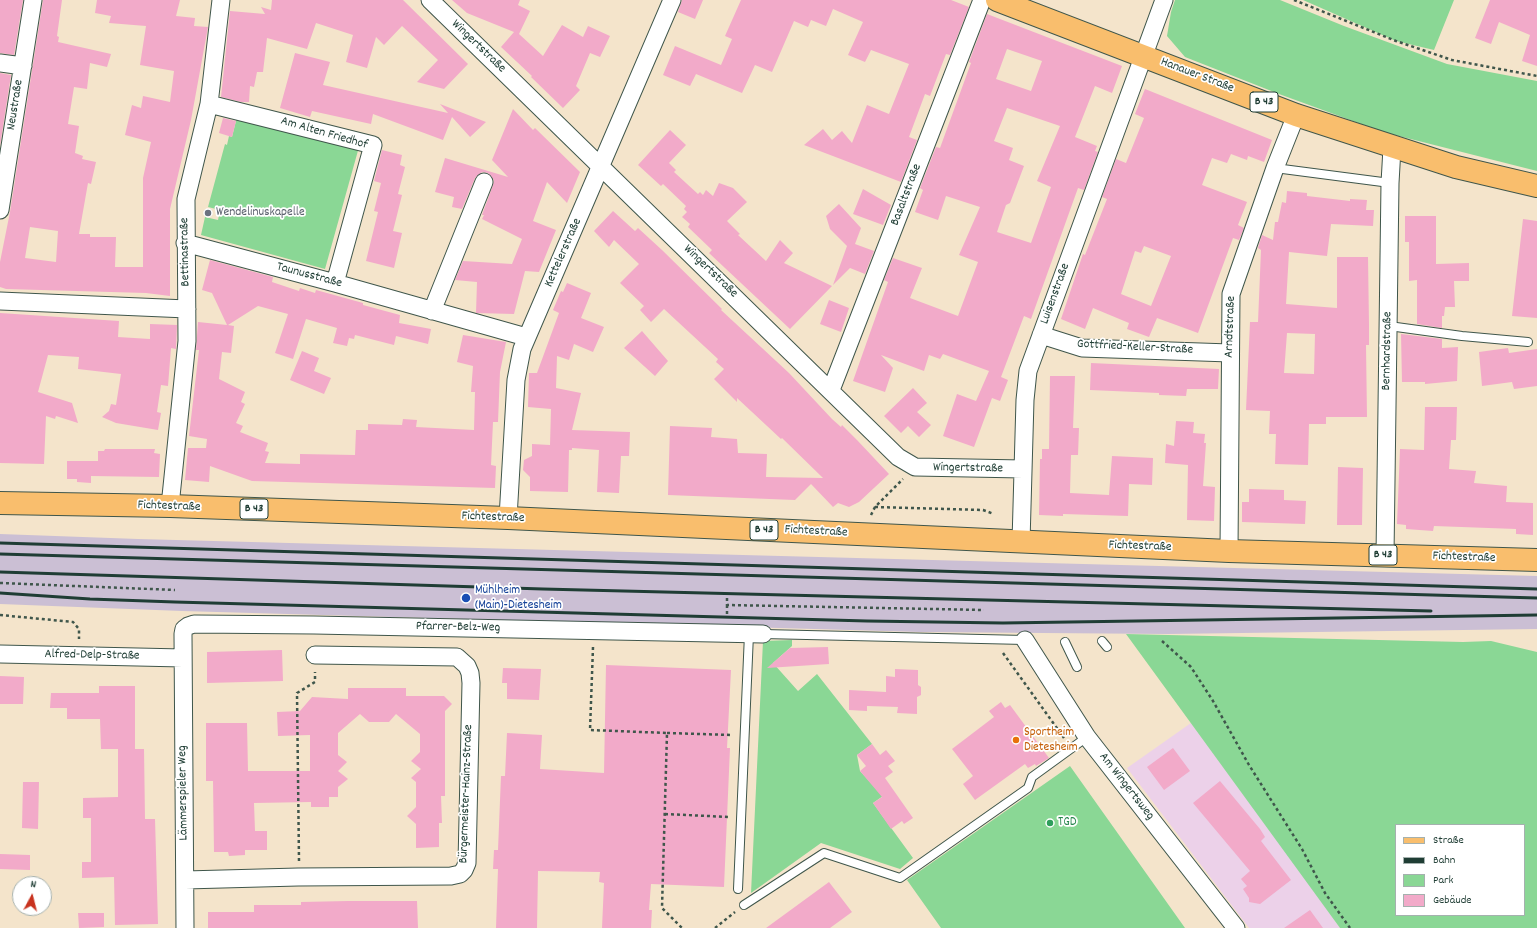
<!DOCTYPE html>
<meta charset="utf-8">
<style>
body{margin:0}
#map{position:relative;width:1537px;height:928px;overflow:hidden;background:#f4e4cb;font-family:Dekko,sans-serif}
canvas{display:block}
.legend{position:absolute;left:1395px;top:824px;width:130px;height:92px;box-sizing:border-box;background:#fff;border:1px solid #a5b1ae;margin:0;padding:5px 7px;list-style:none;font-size:12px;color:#1f3d34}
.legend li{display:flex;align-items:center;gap:8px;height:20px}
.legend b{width:20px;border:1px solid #a5b1ae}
.north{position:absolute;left:12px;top:876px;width:40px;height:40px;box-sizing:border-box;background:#fff;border:1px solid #a5b1ae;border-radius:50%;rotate:7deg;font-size:11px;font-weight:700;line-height:16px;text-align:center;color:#1f3d34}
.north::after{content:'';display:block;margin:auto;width:14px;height:18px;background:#c8321e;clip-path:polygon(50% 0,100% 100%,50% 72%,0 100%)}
</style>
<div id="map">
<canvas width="1537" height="928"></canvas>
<ul class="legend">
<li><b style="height:5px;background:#f9be6d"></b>Straße</li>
<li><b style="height:5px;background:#1f3d34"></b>Bahn</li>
<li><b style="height:11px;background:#8ad795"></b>Park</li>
<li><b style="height:11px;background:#f2aac9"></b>Gebäude</li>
</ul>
<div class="north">N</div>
</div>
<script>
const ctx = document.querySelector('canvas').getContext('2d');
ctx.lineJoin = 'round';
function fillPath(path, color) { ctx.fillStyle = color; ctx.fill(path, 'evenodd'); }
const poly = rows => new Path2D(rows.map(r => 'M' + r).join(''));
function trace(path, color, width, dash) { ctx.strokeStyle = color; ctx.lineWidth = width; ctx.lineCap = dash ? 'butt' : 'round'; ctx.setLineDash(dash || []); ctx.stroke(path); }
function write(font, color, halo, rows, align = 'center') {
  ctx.font = font + ' Dekko,sans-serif'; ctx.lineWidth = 3.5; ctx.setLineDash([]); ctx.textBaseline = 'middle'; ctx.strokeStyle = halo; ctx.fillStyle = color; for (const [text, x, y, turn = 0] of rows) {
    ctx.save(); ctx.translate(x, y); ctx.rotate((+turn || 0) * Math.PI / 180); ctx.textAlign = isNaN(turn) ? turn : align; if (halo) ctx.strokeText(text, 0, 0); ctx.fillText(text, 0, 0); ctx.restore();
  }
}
const built = poly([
 [1191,723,1308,882,1340,928,1249,928,1127,768]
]);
const industrial = poly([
 [0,534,138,539,1537,576,1537,629,1168,634,919,632,182,611,0,604]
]);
const green = poly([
 [1175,0,1280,0,1344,26,1447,64,1537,81,1537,171,1383,132,1279,94,1185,57,1167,36,1171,12],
 [1303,0,1454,0,1434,50,1396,41],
 [237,117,359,147,325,269,201,235,205,217,218,220,220,210,208,207,225,144,227,145,229,136,232,137],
 [1126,634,1463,642,1491,641,1537,652,1537,928,1340,928],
 [1396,825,1524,825,1524,915,1396,915],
 [792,640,792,646,773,663,798,691,817,674,872,744,857,755,860,771,883,796,873,803,913,858,900,869,821,843,751,893,763,641],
 [1070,766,1185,928,941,928,907,880]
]);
const building = poly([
 [0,0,23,0,14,55,0,53],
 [43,0,62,0,57,36,59,37,58,42,111,54,107,67,90,63,87,89,74,87,68,124,79,126,75,153,83,156,82,159,96,162,91,184,88,183,79,234,90,234,90,237,116,237,115,267,143,267,143,178,151,142,125,135,132,105,141,108,143,96,170,102,174,71,140,65,146,26,109,23,111,16,95,13,97,0,180,0,176,16,195,18,194,26,208,27,191,120,170,209,170,296,146,293,6,289,0,287,0,262,10,212],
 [30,227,58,231,56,262,25,258],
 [272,0,403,0,468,64,444,89,417,82,438,60,402,26,384,45,376,37,367,68,346,62,353,35,316,23,307,49,267,38,263,72,257,72,254,87,250,86,249,102,241,102,221,97,230,11,265,14,261,7,271,10],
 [452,0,520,0,518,5,530,11,519,34,543,56,562,25,583,37,588,26,610,36,600,57,590,53,576,86,580,90,563,108,531,77,532,76,501,47,514,32,467,13],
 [682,0,703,0,695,19,678,12],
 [741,0,951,0,969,7,950,55,946,54,930,96,925,94,909,137,917,140,901,182,804,145,823,129,832,140,842,131,852,143,867,105,889,114,909,64,871,50,865,62,848,55,863,22,833,9,826,26,811,20,808,27,794,21,772,72,755,65,742,93,696,74,690,86,663,75,675,46,721,65,732,39,725,36],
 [1490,0,1537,0,1537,66,1522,61,1530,35,1499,22,1491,44,1475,38],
 [987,14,1122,66,1112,93,1095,86,1075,137,1097,146,1095,151,1098,152,1084,190,1078,188,1031,319,1024,316,1001,377,1008,380,1000,401,992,398,974,447,943,436,957,394,976,401,989,371,943,354,940,359,929,355,924,371,881,355,893,368,885,392,853,381,888,282,884,280,893,258,922,268,910,298,958,316,978,262,959,255,980,207,946,196,938,220,915,212,923,190,920,188,936,147,940,148,971,63,969,62],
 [1007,49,1042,61,1031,91,996,79],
 [1007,108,1060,126,1037,181,1051,187,1031,243,997,232,1006,205,1010,203,1024,166,1009,160,1013,148,994,141],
 [295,53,330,62,323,85,448,113,440,104,486,122,470,137,452,117,443,140,373,114,371,124,312,111,310,117,280,108],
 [0,73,11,75,0,146],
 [1145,89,1272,140,1264,162,1248,156,1247,160,1231,154,1227,163,1212,158,1202,185,1247,202,1238,225,1244,228,1239,240,1233,238,1198,333,1157,318,1149,337,1127,329,1129,323,1093,308,1085,329,1061,319,1083,254,1085,255,1107,199,1102,197,1116,159,1126,163,1144,118,1135,114],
 [1144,246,1171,256,1151,306,1121,294,1135,251,1141,253],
 [513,109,533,130,535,128,580,172,567,203,547,182,533,221,556,230,539,272,525,271,514,314,476,313,477,282,455,280,463,261,512,264,522,239,482,219,484,215,482,215,493,185,494,180,488,173,482,172,475,178,462,209,452,207,454,197,435,192,445,158,508,177,492,160],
 [223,118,236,121,232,137,219,133],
 [670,130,686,145,669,163,676,170,674,172,698,194,700,192,703,195,706,190,713,196,719,183,733,188,747,202,727,221,740,234,738,235,766,261,780,240,793,253,784,263,832,286,790,329,709,253,712,250,688,227,690,224,682,217,687,212,684,209,686,206,663,184,661,186,638,165],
 [382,150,402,155,400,165,405,167,398,194,402,195,393,231,402,233,394,268,366,261,378,212,374,211,381,183,374,181],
 [863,189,891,205,883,225,853,214],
 [1287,191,1307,193,1307,196,1350,201,1350,199,1367,200,1366,210,1374,210,1373,226,1331,224,1327,256,1289,252,1286,304,1337,308,1337,257,1368,257,1369,325,1369,345,1366,345,1367,417,1326,417,1326,424,1309,424,1308,465,1275,464,1276,434,1269,434,1270,411,1246,410,1250,322,1258,322,1261,250,1258,248,1262,235,1273,240,1275,222,1278,222,1282,202,1286,203],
 [1287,333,1315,334,1314,374,1284,373],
 [839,204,861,228,855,244,874,251,865,274,850,268,833,285,847,246,830,229,826,216],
 [613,211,635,231,638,228,662,250,722,309,721,310,789,373,832,419,841,427,842,425,857,440,889,474,859,502,849,507,838,503,833,507,811,484,795,500,668,495,670,426,712,428,711,437,737,439,738,453,767,454,766,477,823,478,782,438,781,439,737,398,737,402,714,379,724,369,716,362,718,359,664,309,651,322,640,310,644,306,620,283,639,264,614,240,609,247,594,231],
 [1405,216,1436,216,1436,264,1469,263,1469,281,1454,281,1455,307,1445,307,1444,316,1442,316,1442,328,1417,324,1417,280,1409,281,1409,242,1405,242],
 [1523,219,1537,221,1537,318,1512,316],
 [210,260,273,277,272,282,299,291,300,288,315,293,316,290,363,303,363,305,400,315,399,323,431,329,428,344,396,336,394,345,355,335,354,339,349,338,347,346,333,343,337,328,306,319,293,359,275,353,288,314,258,306,228,325,234,326,231,353,222,352,219,379,245,392,241,402,245,404,236,423,243,426,240,432,268,443,265,451,269,452,265,463,300,464,300,454,355,455,356,430,368,430,368,424,402,425,403,419,417,420,416,427,474,430,475,392,471,392,473,366,457,362,463,335,506,342,500,372,498,422,493,422,491,465,496,466,495,488,252,481,210,466,209,482,185,480,188,448,206,448,207,439,189,436,199,350,196,350,198,322,227,325,212,293,202,290],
 [567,283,591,293,581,318,604,327,593,352,574,344,569,360,557,356,556,388,581,393,572,430,630,432,629,456,621,456,619,493,597,492,599,450,572,448,572,450,569,450,568,492,530,491,530,477,523,470,524,460,532,456,532,444,550,445,551,409,528,407,529,373,537,373,559,313,553,310,561,291,563,292],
 [829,300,849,308,841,332,820,324],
 [0,313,119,321,118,337,150,339,150,324,177,325,176,349,171,348,168,386,161,385,157,412,161,413,158,430,116,423,102,417,109,411,111,404,116,405,121,374,78,369,79,357,48,355,38,392,72,403,78,423,56,416,55,419,46,416,44,464,0,463],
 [642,331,668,361,655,376,624,348],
 [1401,334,1442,339,1442,348,1458,347,1457,381,1425,384,1425,382,1402,382],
 [1508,348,1509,353,1537,349,1537,386,1514,389,1512,382,1482,386,1479,352],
 [302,351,319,358,314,371,331,378,324,394,290,380],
 [1091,363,1219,369,1218,389,1187,389,1186,396,1159,395,1159,393,1090,390],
 [1050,376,1075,376,1073,428,1079,428,1078,455,1071,455,1070,493,1109,495,1112,456,1153,458,1152,485,1129,484,1128,516,1063,514,1063,516,1039,515,1040,459,1042,459,1042,449,1049,449],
 [913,388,927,403,917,412,931,425,919,437,908,426,901,433,884,416],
 [1425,407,1457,407,1456,440,1451,440,1449,469,1476,471,1474,483,1507,486,1506,502,1533,503,1533,535,1516,534,1516,529,1434,526,1433,531,1406,529,1406,525,1397,524,1400,449,1424,450],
 [1176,421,1194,422,1193,433,1205,434,1204,443,1206,443,1203,486,1215,487,1214,521,1187,520,1188,465,1165,463,1166,444,1174,446],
 [105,449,155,449,154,453,160,454,159,477,91,476,91,483,77,482,77,479,67,479,67,461,98,461,98,451,104,451],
 [1338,467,1363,468,1362,525,1337,525],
 [1249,489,1284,490,1284,500,1306,501,1305,524,1242,522,1242,502,1249,502],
 [828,647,829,664,767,668,790,648],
 [282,650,283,681,207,683,207,652],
 [606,665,731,670,727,748,730,748,724,887,651,884,649,910,652,910,651,928,602,928,604,883,599,882,600,872,538,871,537,928,496,928,498,869,493,869,494,850,498,850,501,776,505,776,507,733,542,735,540,769,604,773],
 [503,668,541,669,539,700,507,699,507,683,502,683],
 [895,669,918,670,918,685,921,687,921,695,917,697,917,714,897,713,898,707,867,706,867,711,849,710,849,690,886,692,886,676,895,677],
 [0,676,24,677,23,704,0,704],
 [99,686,135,686,135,749,144,749,145,819,155,819,158,924,115,925,114,877,82,878,82,862,91,862,91,818,83,818,83,798,118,797,118,749,101,749,100,719,67,719,67,708,50,708,51,693,99,693],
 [348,688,406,688,406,696,444,696,452,704,445,711,445,796,441,796,442,823,439,823,439,847,416,848,416,824,407,816,416,807,416,782,411,778,421,769,411,761,420,752,420,734,396,714,389,722,369,722,360,714,338,733,338,755,347,762,338,771,348,779,338,787,338,797,329,797,329,807,311,807,311,802,254,803,255,831,267,831,267,850,245,850,245,855,229,856,228,852,214,852,213,781,206,781,206,723,247,723,248,771,310,771,310,735,278,736,277,712,300,711,312,697,348,699],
 [1001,702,1005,708,1010,705,1049,758,1036,766,1035,764,1028,768,1025,764,975,800,963,784,973,776,952,749,994,717,989,711],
 [872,744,880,755,886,750,895,761,888,766,893,772,885,778,913,818,904,824,902,821,891,829,873,803,882,797,860,771,866,766,857,755],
 [1173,748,1190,771,1164,790,1147,767],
 [1220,781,1260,829,1265,837,1261,841,1291,880,1260,904,1249,902,1249,898,1243,889,1247,886,1241,879,1250,871,1193,803],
 [23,782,39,782,38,829,22,828],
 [0,854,30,855,30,870,0,869],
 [829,882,852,912,830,928,766,928],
 [348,901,417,901,418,928,208,928,208,912,254,912,254,905,301,905,301,902],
 [1310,910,1323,928,1284,928],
 [78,913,104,913,104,927,79,928]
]);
const path = poly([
 [1294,0,1396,41,1452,60,1537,76],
 [875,507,983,510,994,514],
 [871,515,875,507,903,479],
 [0,583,175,590],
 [727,598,727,605,984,610],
 [727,605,727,614],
 [0,615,73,622,79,629,79,639],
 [1162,641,1191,667,1213,701,1249,765,1302,849,1325,893,1350,928],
 [593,647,590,730,667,733,662,908,682,928],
 [1003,653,1064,738],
 [667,733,732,735],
 [665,814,729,817],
 [299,861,297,693,315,682,315,672],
 [715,928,735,912]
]);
const lane = poly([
 [1275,168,1390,183],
 [1389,326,1462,336,1528,342],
 [763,634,1025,640],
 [1102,641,1107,647],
 [1065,642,1077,667],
 [738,889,749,634],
 [744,905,824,853,900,878,1028,788,1032,777,1087,737]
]);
const street = poly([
 [430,0,898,457,915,467,1023,469],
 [0,63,23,66],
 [209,104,373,145,335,283],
 [0,210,33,0],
 [185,243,335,283,526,337],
 [0,301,187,309],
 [432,311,484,182],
 [1041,335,1082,348,1230,353],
 [831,390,982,0],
 [170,506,187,341,186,199,209,104,221,0],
 [508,518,516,380,522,349,672,0],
 [1021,542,1025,400,1028,371,1164,0],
 [1229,551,1231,294,1275,168,1296,115],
 [1385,555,1390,183,1392,148],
 [1025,640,1087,737,1236,928],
 [0,654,183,658],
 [185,880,298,877,451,876,460,874,464,870,467,863,471,683,470,673,467,666,457,657,315,655],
 [185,928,183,634,184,629,188,626,194,624,314,625,763,634]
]);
const primary = poly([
 [997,0,1296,115,1456,167,1537,186],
 [0,503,170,506,508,518,1229,551,1537,560]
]);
const rail = poly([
 [0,543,1537,589],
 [0,554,1537,598],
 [0,572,543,589,1431,611],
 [0,593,90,599,175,602,867,621,1003,623,1537,615]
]);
const markers = [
 [208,213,4,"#6b7280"],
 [466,598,5,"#1a4fb4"],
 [1016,740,4,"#e8710a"],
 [1050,823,4,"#2e9e5b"]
];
const shields = [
 [1264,102,28],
 [254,509,28],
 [764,530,28],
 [1383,555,28]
];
const shieldNames = [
 ["B 43",1264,102],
 ["B 43",254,509],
 ["B 43",764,530],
 ["B 43",1383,555]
];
const streetNames = [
 ["Wingertstraße",478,47,44],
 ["Hanauer Straße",1197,76,21],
 ["Neustraße",16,105,-81],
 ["Am Alten Friedhof",324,134,16],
 ["Basaltstraße",907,195,-69],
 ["Bettinastraße",186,252,-91],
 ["Kettelerstraße",564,253,-66],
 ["Wingertstraße",710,272,44],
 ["Taunusstraße",309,276,15],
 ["Luisenstraße",1056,294,-70],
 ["Arndtstraße",1231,327,-88],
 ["Gottfried-Keller-Straße",1135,348,3],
 ["Bernhardstraße",1388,351,-89],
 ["Wingertstraße",968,469,1],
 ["Fichtestraße",169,507,2],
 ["Fichtestraße",493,518,2],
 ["Fichtestraße",816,532,3],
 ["Fichtestraße",1140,547,2],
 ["Fichtestraße",1464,558,2],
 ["Pfarrer-Belz-Weg",458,628,1],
 ["Alfred-Delp-Straße",92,656,1],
 ["Am Wingertsweg",1126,787,52],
 ["Lämmerspieler Weg",184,793,-91],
 ["Bürgermeister-Hainz-Straße",467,794,-88]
];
const worshipNames = [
 ["Wendelinuskapelle",216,213]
];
const transitNames = [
 ["Mühlheim",475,591],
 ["(Main)-Dietesheim",475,606]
];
const foodNames = [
 ["Sportheim",1024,733],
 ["Dietesheim",1024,748]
];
const leisureNames = [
 ["TGD",1058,823]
];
fillPath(built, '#ecd1e9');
fillPath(industrial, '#cbbfd4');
fillPath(green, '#8ad795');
fillPath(building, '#f2aac9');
trace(lane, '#3f564b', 10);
trace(street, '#3f564b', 19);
trace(primary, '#3f564b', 24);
trace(path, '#3f564b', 2.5, [3, 3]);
trace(lane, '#fff', 8);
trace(street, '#fff', 17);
trace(primary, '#f9be6d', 22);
trace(rail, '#1f3d34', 3);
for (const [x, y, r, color] of markers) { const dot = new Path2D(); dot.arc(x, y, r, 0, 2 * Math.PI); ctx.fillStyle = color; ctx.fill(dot); trace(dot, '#fff', 1.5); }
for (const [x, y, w] of shields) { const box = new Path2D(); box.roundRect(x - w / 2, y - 10, w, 20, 3); ctx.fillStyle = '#fff'; ctx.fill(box); trace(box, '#1f3d34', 1); }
write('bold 12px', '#1f3d34', null, shieldNames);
write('13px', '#1f3d34', '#fff', streetNames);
write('13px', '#5b616d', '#fff', worshipNames, 'left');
write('13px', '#164399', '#fff', transitNames, 'left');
write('13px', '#c56008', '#fff', foodNames, 'left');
write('13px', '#27864d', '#fff', leisureNames, 'left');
</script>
